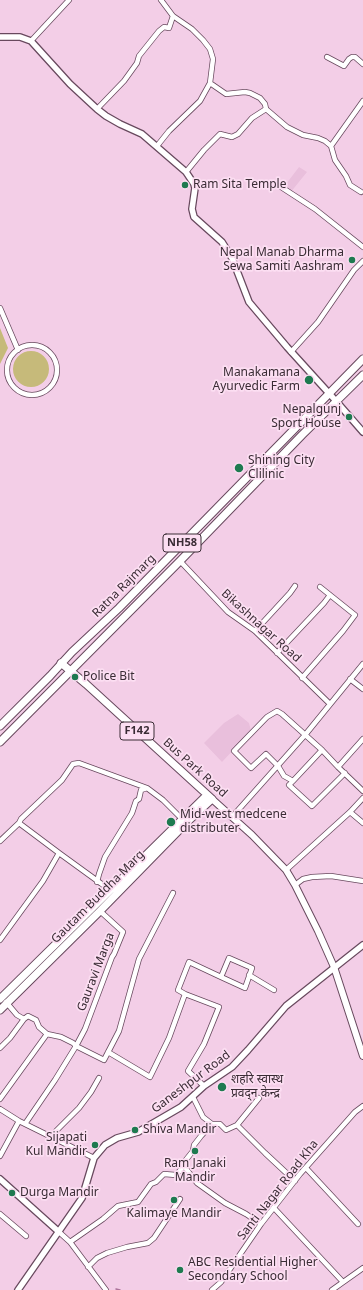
<!DOCTYPE html>
<meta charset="utf-8">
<style>
body{margin:0}
canvas{display:block;background:#f3cee7}
</style>
<canvas width="363" height="1290"></canvas>
<script>
const ctx = document.querySelector('canvas').getContext('2d');
ctx.lineJoin = 'round';
function fillPath(path, color) { ctx.fillStyle = color; ctx.fill(path, 'evenodd'); }
const poly = rows => new Path2D(rows.map(r => 'M' + r).join(''));
function trace(path, color, width, dash) { ctx.strokeStyle = color; ctx.lineWidth = width; ctx.lineCap = dash ? 'butt' : 'round'; ctx.setLineDash(dash || []); ctx.stroke(path); }
function write(font, color, halo, rows, align = 'center') {
  ctx.font = font + ' "Noto Sans","Noto Sans Devanagari",sans-serif'; ctx.lineWidth = 3.5; ctx.setLineDash([]); ctx.textBaseline = 'middle'; ctx.strokeStyle = halo; ctx.fillStyle = color; for (const [text, x, y, turn = 0] of rows) {
    ctx.save(); ctx.translate(x, y); ctx.rotate((+turn || 0) * Math.PI / 180); ctx.textAlign = isNaN(turn) ? turn : align; if (halo) ctx.strokeText(text, 0, 0); ctx.fillText(text, 0, 0); ctx.restore();
  }
}
const built = poly([
 [299,167,307,172,290,193,283,188],
 [238,714,249,723,251,731,222,762,204,743,224,723]
]);
const green = poly([
 [0,328,8,348,0,364],
 '13 369a18 18 0 1 1 36 0a18 18 0 1 1-36 0Z'
]);
const stream = poly([
 [116,1289,120,1290]
]);
const minor = poly([
 [31,41,69,0],
 [327,57,344,66,349,59,352,57,355,57,363,64],
 [210,83,226,94,245,92,250,93,260,98,265,104,266,109],
 [97,109,124,81,137,63,139,56,159,31,164,27,169,28,173,16],
 [157,146,169,131,200,101,210,83,213,59,210,49,203,40,192,29,173,16,161,0],
 [331,146,363,101],
 [186,172,204,150,220,134,232,137,238,134,252,118,266,109,287,127,303,135,318,138,325,141,331,146,335,160,346,176,350,185,361,192],
 [278,185,315,209,363,247],
 [0,308,18,350],
 '7 370a25 25 0 1 1 50 0a25 25 0 1 1-50 0Z',
 [291,352,318,322,354,270,363,261],
 [180,561,228,612,255,631,330,704],
 [320,587,330,595],
 [255,631,290,593,295,586],
 [277,653,324,603,330,595,355,615,343,631,302,678],
 [350,679,363,689],
 [338,767,363,791],
 [345,773,312,806,289,785,293,781,284,776,278,766,266,754,251,768,234,751,267,717,277,711,282,714,322,750,338,767,363,739],
 [293,781,322,750],
 [350,812,363,823],
 [232,817,305,735,363,664],
 [19,823,59,853],
 [0,841,19,823,21,819,62,780,73,764,79,763,147,788,163,800,182,819],
 [286,870,350,812,363,798],
 [97,882,99,874,105,857,132,813,136,801,139,799,141,790,147,788],
 [295,885,303,879,312,877,331,876,363,881],
 [0,940,43,881,59,853,110,890],
 [249,975,274,990],
 [185,994,219,1007,204,1044,188,1071,204,1086],
 [6,1002,17,1015,24,1019,28,1016,36,1020,39,1027,47,1034,61,1037,73,1043,76,1046,104,1060,119,1031,139,959,173,893],
 [0,1048,10,1038,24,1019],
 [108,1052,150,1077,169,1038,185,994,178,990,189,962,221,977,245,988,252,968,229,958,221,977],
 [193,1097,203,1117,212,1124,220,1124,226,1130,237,1125],
 [259,1098,237,1125,265,1153,295,1181],
 [0,1099,47,1034],
 [0,1109,19,1121,94,1158],
 [25,1124,55,1080,76,1046,85,1029,112,957,114,954,123,932,100,911],
 [212,1124,201,1136,194,1145,193,1151,185,1161,184,1166,197,1183,225,1203,246,1214,261,1224],
 [50,1137,79,1108,91,1092,99,1078],
 [0,1156,19,1121],
 [306,1168,358,1224],
 [274,1208,343,1282],
 [0,1214,26,1236],
 [59,1232,70,1242,106,1290],
 [70,1242,103,1219,118,1206,138,1202,151,1184,156,1182,164,1174,176,1175,184,1166],
 [88,1267,97,1258,107,1253,127,1247,148,1243,154,1238,180,1199],
 [212,1290,221,1282,261,1224,300,1174,355,1112,363,1106],
 [332,1290,363,1268]
]);
const tertiary = poly([
 [0,37,20,37,31,41,70,84,97,109,106,116,120,124,142,134,186,172,194,184,195,188,192,209,194,217,222,242,232,258,249,302,287,347,336,401,363,432],
 [0,1179,59,1232],
 [18,1290,82,1198,94,1158,105,1145,117,1138,138,1132,181,1107,204,1086,232,1067,248,1050,286,1006,363,945]
]);
const secondary = poly([
 [212,799,252,835,286,870,295,885,318,931,334,967,363,1056]
]);
const primary = poly([
 [0,999,207,795],
 [0,1010,100,911,185,824,212,799,86,684,61,663]
]);
const trunk = poly([
 [0,726,50,676,72,652,119,608,363,359],
 [0,742,180,561,302,435,363,375]
]);
const markers = [
 [185,185,4,"#1e7a50"],
 [352,260,4,"#1e7a50"],
 [309,380,5,"#1e7a50"],
 [349,417,4,"#1e7a50"],
 [239,468,5,"#1e7a50"],
 [75,677,4,"#1e7a50"],
 [171,822,5,"#1e7a50"],
 [222,1087,5,"#1e7a50"],
 [135,1130,4,"#1e7a50"],
 [95,1145,4,"#1e7a50"],
 [195,1151,4,"#1e7a50"],
 [12,1193,4,"#1e7a50"],
 [174,1200,4,"#1e7a50"],
 [180,1270,4,"#1e7a50"]
];
const shields = [
 [182,543,38],
 [137,731,34]
];
const shieldNames = [
 ["NH58",182,543],
 ["F142",137,731]
];
const poiNames = [
 ["Ram Sita Temple",193,185],
 ["Nepal Manab Dharma",344,253,"right"],
 ["Sewa Samiti Aashram",344,267,"right"],
 ["Manakamana",300,373,"right"],
 ["Ayurvedic Farm",300,387,"right"],
 ["Nepalgunj",341,410,"right"],
 ["Sport House",341,424,"right"],
 ["Shining City",248,461],
 ["Clilinic",248,475],
 ["Police Bit",83,677],
 ["Mid-west medcene",180,815],
 ["distributer",180,829],
 ["शहरि स्वास्थ",231,1080],
 ["प्रवद्न केन्द्र",231,1094],
 ["Shiva Mandir",143,1130],
 ["Sijapati",87,1138,"right"],
 ["Kul Mandir",87,1152,"right"],
 ["Ram Janaki",195,1164,"center"],
 ["Mandir",195,1178,"center"],
 ["Durga Mandir",20,1193],
 ["Kalimaye Mandir",174,1214,"center"],
 ["ABC Residential Higher",188,1263],
 ["Secondary School",188,1277]
];
const streetNames = [
 ["Ratna Rajmarg",124,586,-45],
 ["Bikashnagar Road",261,626,42],
 ["Bus Park Road",195,768,42],
 ["Gautam Buddha Marg",98,897,-45],
 ["Gauravi Marga",96,972,-69],
 ["Ganeshpur Road",191,1082,-37],
 ["Santi Nagar Road Kha",278,1190,-52]
];
fillPath(built, '#e9bfdc');
fillPath(green, '#c6ba7a');
trace(stream, '#ab729a', 1.5);
trace(minor, '#68495e', 6);
trace(tertiary, '#68495e', 8);
trace(secondary, '#68495e', 8);
trace(primary, '#68495e', 9);
trace(trunk, '#68495e', 9);
trace(minor, '#fff', 4.5);
trace(tertiary, '#fff', 5.5);
trace(secondary, '#fff', 6);
trace(primary, '#fff', 7);
trace(trunk, '#fff', 7);
for (const [x, y, r, color] of markers) { const dot = new Path2D(); dot.arc(x, y, r, 0, 2 * Math.PI); ctx.fillStyle = color; ctx.fill(dot); trace(dot, '#fcdef2', 1.5); }
for (const [x, y, w] of shields) { const box = new Path2D(); box.roundRect(x - w / 2, y - 9, w, 18, 3); ctx.fillStyle = '#fcdef2'; ctx.fill(box); trace(box, '#3a2c35', 1); }
write('bold 11px', '#3a2c35', null, shieldNames);
write('12px', '#3a2c35', '#fcdef2', poiNames, 'left');
write('12px', '#3a2c35', '#fcdef2', streetNames);
</script>
